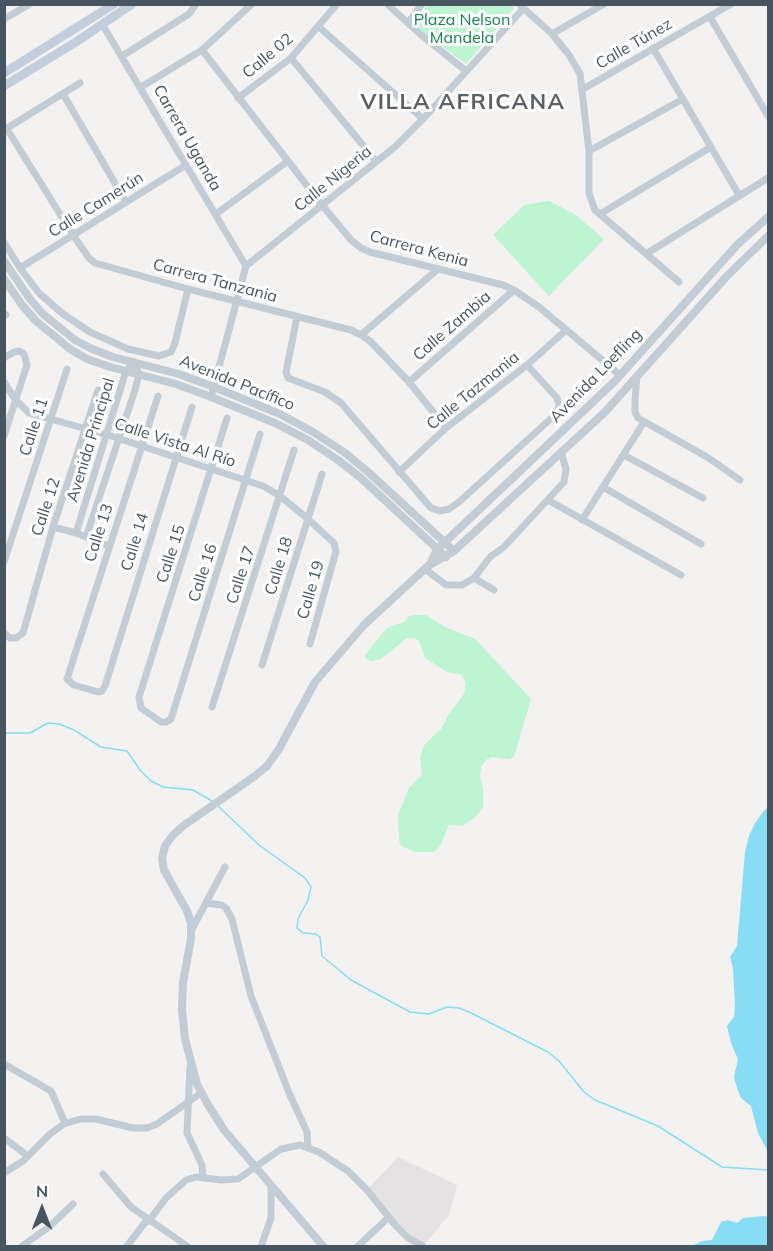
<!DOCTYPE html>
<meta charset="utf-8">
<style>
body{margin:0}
#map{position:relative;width:773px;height:1251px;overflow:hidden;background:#f4f1f1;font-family:Mulish,sans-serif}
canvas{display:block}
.frame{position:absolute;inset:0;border:6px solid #475561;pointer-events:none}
.north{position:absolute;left:12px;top:1179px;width:60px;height:60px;-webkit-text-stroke:4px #fff;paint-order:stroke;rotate:0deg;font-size:16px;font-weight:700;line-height:24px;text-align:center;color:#475561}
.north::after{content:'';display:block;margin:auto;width:21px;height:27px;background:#475561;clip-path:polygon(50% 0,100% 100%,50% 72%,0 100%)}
</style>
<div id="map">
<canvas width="773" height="1251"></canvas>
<div class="frame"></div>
<div class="north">N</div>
</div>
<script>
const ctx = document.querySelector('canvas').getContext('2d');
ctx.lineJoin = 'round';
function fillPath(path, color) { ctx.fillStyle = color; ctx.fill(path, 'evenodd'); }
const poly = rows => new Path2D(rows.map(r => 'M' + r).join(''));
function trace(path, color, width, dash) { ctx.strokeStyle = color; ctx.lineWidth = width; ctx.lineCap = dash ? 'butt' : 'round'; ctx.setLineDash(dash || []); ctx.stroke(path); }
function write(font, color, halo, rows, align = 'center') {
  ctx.font = font + ' Mulish,sans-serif'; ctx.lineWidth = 6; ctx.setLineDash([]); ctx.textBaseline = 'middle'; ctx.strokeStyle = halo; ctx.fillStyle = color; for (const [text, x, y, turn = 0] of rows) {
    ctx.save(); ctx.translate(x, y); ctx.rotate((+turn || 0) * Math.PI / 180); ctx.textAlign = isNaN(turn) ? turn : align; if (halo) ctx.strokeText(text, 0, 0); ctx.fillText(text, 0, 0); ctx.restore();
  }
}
const education = poly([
 [398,1157,457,1185,449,1215,423,1246,408,1238,367,1190]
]);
const green = poly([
 [511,4,514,8,466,64,412,24,427,5],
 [549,201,573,213,604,239,549,296,493,235,524,205],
 [413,615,426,615,445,627,475,639,531,699,514,757,508,759,492,757,487,759,481,767,480,777,483,788,483,807,477,815,463,826,449,825,440,846,434,852,416,852,401,846,399,840,398,815,409,788,422,775,420,757,425,744,441,729,449,714,464,694,466,682,460,674,447,672,425,658,419,641,414,638,407,638,381,659,371,661,366,659,365,655,385,630,389,627,404,622,408,617]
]);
const water = poly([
 [768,807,768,1152,758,1133,751,1106,741,1098,737,1088,734,1077,738,1059,731,1043,727,1026,734,1017,735,1005,733,968,730,957,737,946,745,852,749,836,755,823,763,812],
 [765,1216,768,1217,768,1246,692,1246,702,1241,712,1240,721,1222,728,1220,737,1223,743,1218]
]);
const stream = poly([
 [4,733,30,733,48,723,59,724,74,730,101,747,127,751,140,770,151,781,163,787,193,790,212,801],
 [218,806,259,845,305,878,311,887,308,900,298,919,297,928,303,933,316,934,320,937,322,956,351,980,410,1012,429,1014,447,1007,459,1008,469,1012,548,1052,559,1061,584,1092,595,1100,658,1126,722,1167,768,1170]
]);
const minor = poly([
 [387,4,420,34,466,71],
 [519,4,552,34,569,55,580,74,589,151,589,193,595,210,679,282],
 [710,17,768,116],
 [4,19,30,4],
 [408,23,422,4],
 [102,24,246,266],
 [319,27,423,119],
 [552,34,604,4],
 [653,48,739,195],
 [202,50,322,205,351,240,361,248,370,252,503,285,514,290,539,307,620,375],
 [122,56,189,14,196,4],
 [291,58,376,161],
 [141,87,202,50,252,4],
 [583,89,731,4],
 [63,94,126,202],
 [238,98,291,58,337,4],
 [7,129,73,235,89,258,95,263,188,289,351,330,361,335,370,341,409,382,446,428],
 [4,130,80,83],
 [589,151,683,99],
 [216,214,288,161],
 [600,214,711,147],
 [4,242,20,268,39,293,63,314,90,332,128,349,159,356,171,352,175,343,188,289],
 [646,254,768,178],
 [20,268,186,165],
 [4,316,6,315],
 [297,317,286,372,288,378,325,392,341,403,431,508,440,511,449,509,459,502,557,413,559,405,557,398,527,365],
 [361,335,438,269],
 [4,358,14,352,19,351,24,354,27,365,4,436],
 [637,376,635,400,635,412,638,418,707,457,740,480],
 [4,382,15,399,29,413,108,435,263,486,280,496,308,519,334,543,336,551,310,644],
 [409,382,514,290],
 [158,396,67,679,74,685,98,692,102,691,105,686,192,407],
 [211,397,246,266,396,146,423,119,523,9],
 [227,418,139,697,141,708,161,722,166,722,171,719,260,434],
 [624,455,703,498],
 [399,472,446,428,527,365,565,331],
 [603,487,701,544],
 [548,500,681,575],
 [582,520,644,422],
 [53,527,76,533,109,546],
 [76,533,126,371,134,362,139,374,135,390,86,537],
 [4,562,67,369],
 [425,569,446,585,462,585,474,578,494,590],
 [474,578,490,557,504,547,564,482,566,469,561,452],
 [4,633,10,638,16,638,23,633,53,527,98,390],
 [262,665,322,474],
 [212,707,294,450],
 [206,903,221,905,226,908,232,919,251,996,290,1095,307,1132,308,1147],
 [192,929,225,867],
 [4,1064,51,1091,65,1123],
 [190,1067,187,1133,202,1165,203,1177],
 [4,1138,28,1156],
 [4,1173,23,1161,50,1134,64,1124,80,1119,96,1119,133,1128,147,1128,157,1124,201,1093],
 [103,1174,131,1207,187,1246],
 [149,1221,166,1198,186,1180,196,1177,221,1180,238,1179,281,1149,300,1145,319,1152,348,1171,367,1190,396,1226,408,1238,423,1246],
 [262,1244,271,1218,271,1187],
 [22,1246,49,1227,73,1204],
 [127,1246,147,1220],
 [358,1246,389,1217]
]);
const tertiary = poly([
 [4,261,30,299,43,314,75,340,92,349,113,357,179,374,214,387,280,414,313,432,344,452,367,471,454,551],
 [4,279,22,305,36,321,70,349,87,359,110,367,176,384,211,397,275,423,308,440,338,460,361,478,446,557],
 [429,566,437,550,445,542,615,381,737,245,768,217],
 [323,1246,224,1130,207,1103,197,1084,185,1039,182,1010,183,982,191,939,191,923,187,911,164,870,162,858,165,846,173,835,183,826,255,776,267,766,279,749,315,682,364,625,428,566,454,551,605,412,727,276,768,236]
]);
const secondary = poly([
 [4,73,114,4],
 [4,86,76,42,132,4]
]);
const parkNames = [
 ["Plaza Nelson",462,20],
 ["Mandela",462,38]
];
const streetNames = [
 ["Calle Túnez",634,44,-30],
 ["Calle 02",268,56,-40],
 ["Carrera Uganda",187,138,60],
 ["Calle Nigeria",333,179,-39],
 ["Calle Camerún",96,205,-32],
 ["Carrera Kenia",419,249,15],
 ["Carrera Tanzania",215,281,15],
 ["Calle Zambia",452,326,-41],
 ["Avenida Loefling",596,376,-46],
 ["Avenida Pacífico",237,383,22],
 ["Calle Tazmania",473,391,-39],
 ["Calle 11",34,427,-72],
 ["Avenida Principal",91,440,-73],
 ["Calle Vista Al Río",175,443,18],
 ["Calle 12",46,507,-72],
 ["Calle 13",99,533,-72],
 ["Calle 14",135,542,-73],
 ["Calle 15",171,554,-72],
 ["Calle 18",279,566,-73],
 ["Calle 16",203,573,-72],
 ["Calle 17",241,575,-72],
 ["Calle 19",311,590,-74]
];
const districtNames = [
 ["VILLA AFRICANA",463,102]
];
fillPath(education, '#e5e2e3');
fillPath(green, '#bdf4d2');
fillPath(water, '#86ddf4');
trace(stream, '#86ddf4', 1.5);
trace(minor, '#c1ccd4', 7);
trace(tertiary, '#c1ccd4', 8);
trace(secondary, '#c2cedb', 9);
write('16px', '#0f854a', '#fff', parkNames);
write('16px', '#475561', '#fff', streetNames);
ctx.letterSpacing = '1.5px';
write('bold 22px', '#5d6167', '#fff', districtNames);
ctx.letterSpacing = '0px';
</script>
